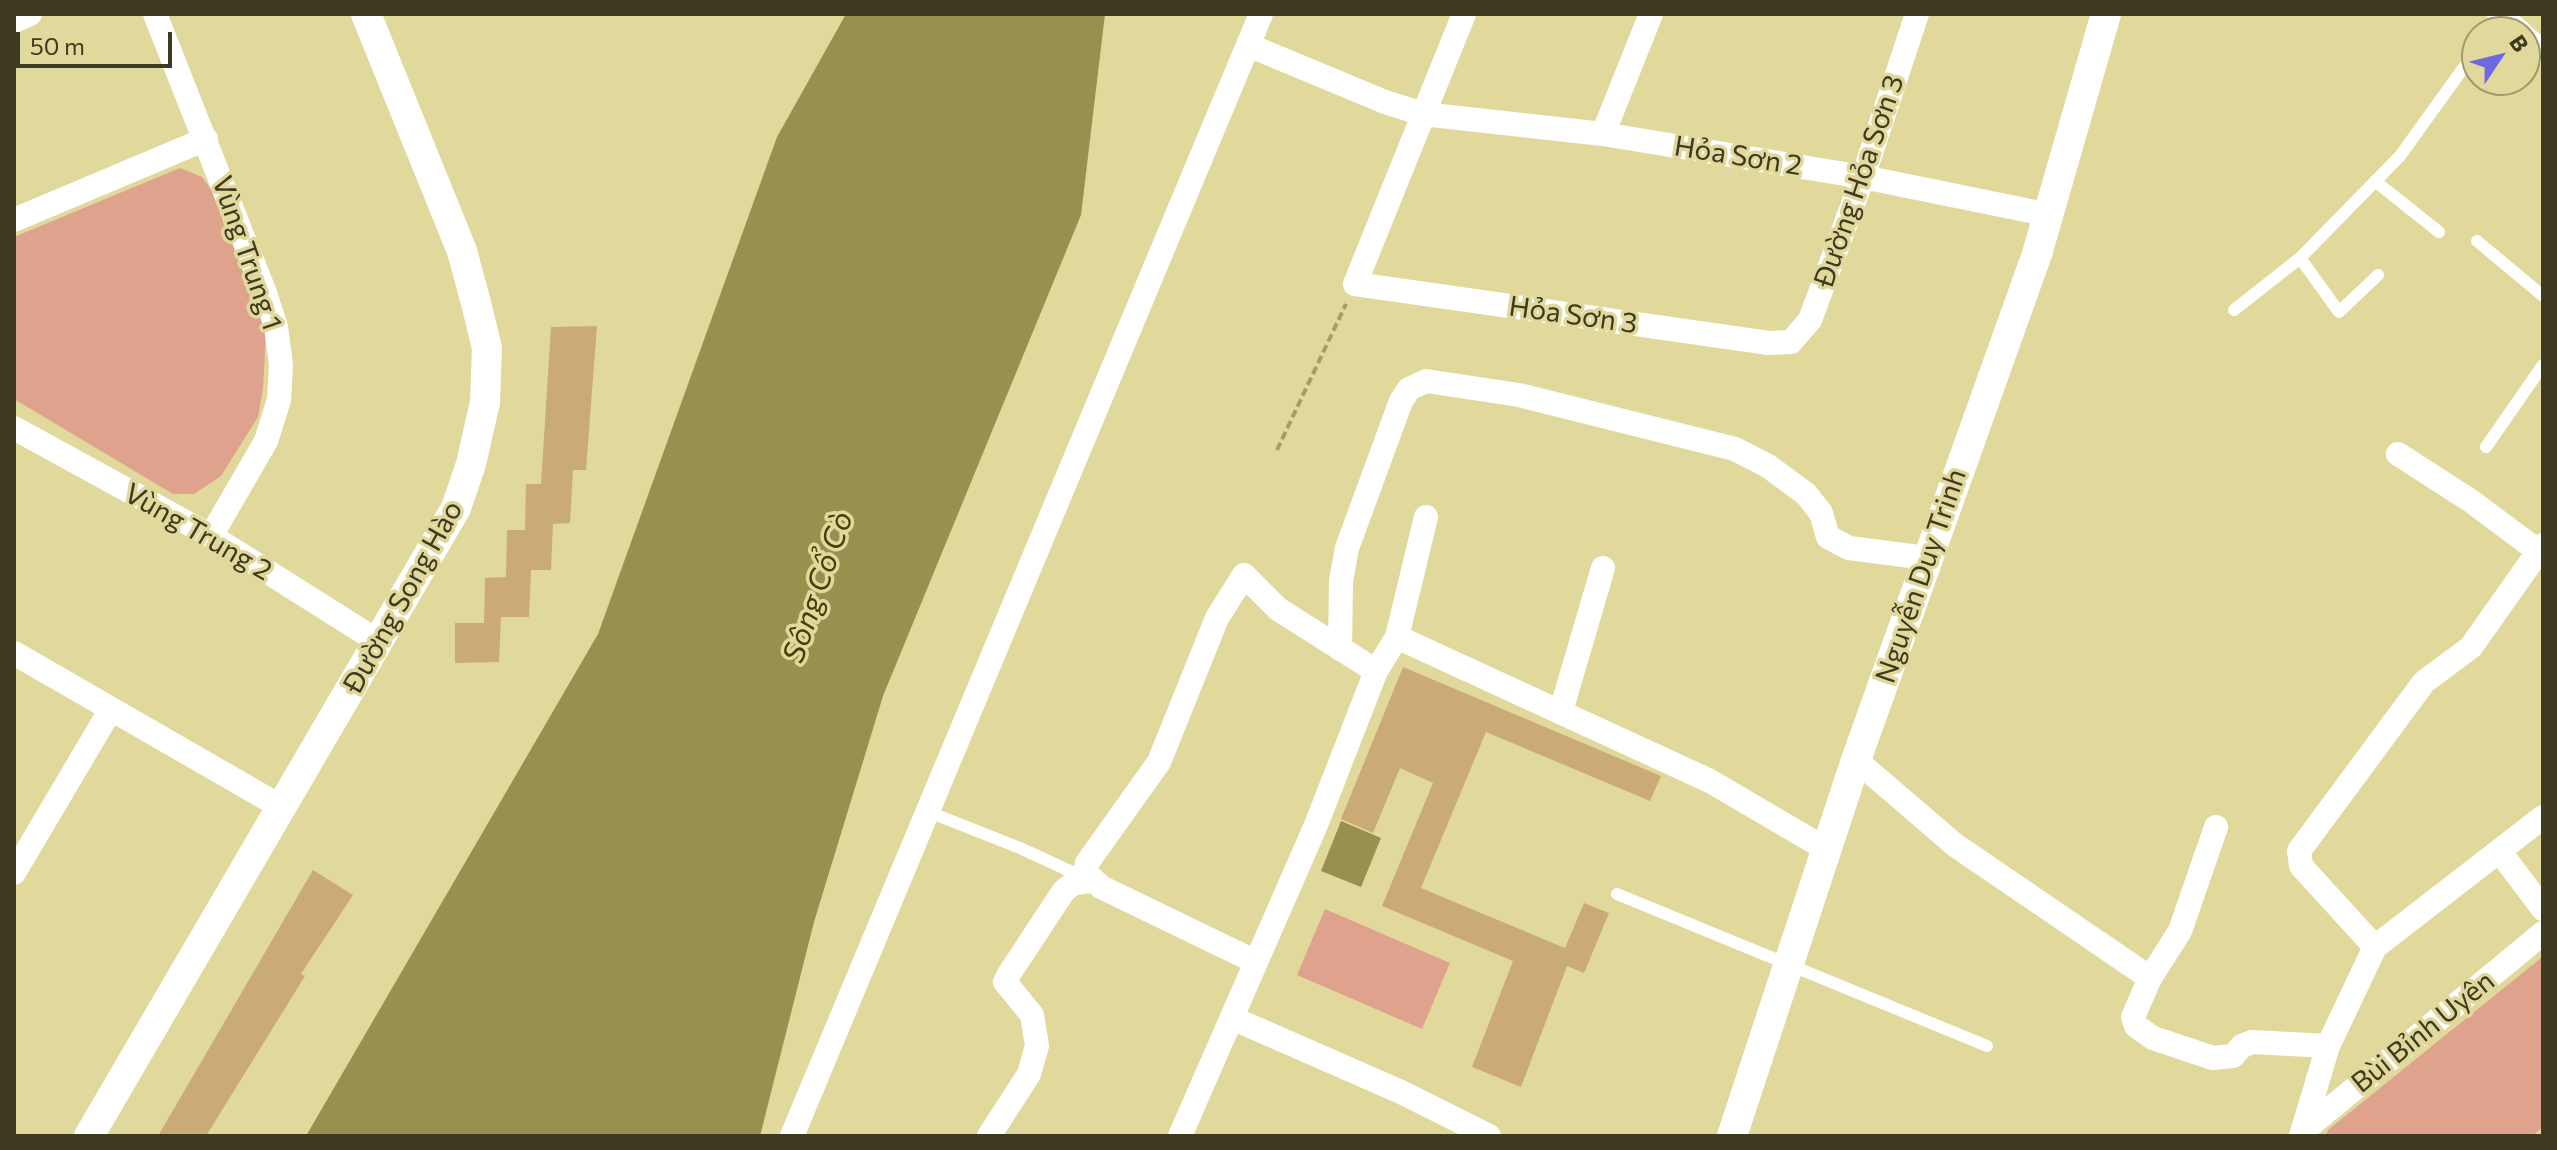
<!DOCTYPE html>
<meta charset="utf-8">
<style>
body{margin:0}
#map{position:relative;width:2557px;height:1150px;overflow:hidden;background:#e1d99c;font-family:Commissioner,sans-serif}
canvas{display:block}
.frame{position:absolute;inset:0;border:16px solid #3e3a21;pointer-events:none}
.north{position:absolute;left:2461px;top:16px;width:80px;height:80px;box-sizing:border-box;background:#e1d99c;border:2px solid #a0996b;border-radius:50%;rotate:55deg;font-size:22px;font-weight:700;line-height:32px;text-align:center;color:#3e3a21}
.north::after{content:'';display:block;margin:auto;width:28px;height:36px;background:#6d69e3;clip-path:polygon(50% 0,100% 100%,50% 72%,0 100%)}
.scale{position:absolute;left:16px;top:32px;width:156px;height:36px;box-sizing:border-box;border:4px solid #3e3a21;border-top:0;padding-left:10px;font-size:24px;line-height:28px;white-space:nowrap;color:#3e3a21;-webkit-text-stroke:6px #e1d99c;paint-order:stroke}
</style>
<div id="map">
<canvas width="2557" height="1150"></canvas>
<div class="frame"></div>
<div class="north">B</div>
<div class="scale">50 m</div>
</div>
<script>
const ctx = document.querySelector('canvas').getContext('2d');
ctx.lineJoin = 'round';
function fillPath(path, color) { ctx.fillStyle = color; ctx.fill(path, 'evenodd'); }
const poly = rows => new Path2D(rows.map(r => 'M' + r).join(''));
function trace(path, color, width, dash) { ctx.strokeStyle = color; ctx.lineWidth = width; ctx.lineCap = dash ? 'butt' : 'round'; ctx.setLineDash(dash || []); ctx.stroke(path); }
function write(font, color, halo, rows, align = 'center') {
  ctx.font = font + ' Commissioner,sans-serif'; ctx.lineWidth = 7; ctx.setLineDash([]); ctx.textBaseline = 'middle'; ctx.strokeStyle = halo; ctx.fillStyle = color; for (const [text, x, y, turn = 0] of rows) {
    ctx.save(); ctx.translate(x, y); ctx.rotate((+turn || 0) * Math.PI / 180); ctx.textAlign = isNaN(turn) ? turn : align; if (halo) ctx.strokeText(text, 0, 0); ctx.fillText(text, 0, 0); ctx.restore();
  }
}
const green = poly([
 [180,168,202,177,212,191,266,332,263,389,258,417,221,476,194,494,173,494,14,399,14,237],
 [1325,909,1450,963,1422,1029,1297,975],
 [2541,958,2543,1127,2532,1136,2326,1136,2328,1130]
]);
const water = poly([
 [846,14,1105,14,1081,215,883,696,814,922,760,1136,306,1136,598,634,777,137],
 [1341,821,1381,838,1361,887,1321,871]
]);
const building = poly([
 [597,326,586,470,573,470,570,523,553,524,551,570,531,570,529,617,501,617,499,662,455,663,455,623,484,623,485,578,506,577,507,530,525,530,526,484,541,484,551,327],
 [1403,667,1661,776,1650,801,1486,732,1421,888,1565,948,1584,903,1609,913,1584,973,1567,966,1521,1087,1472,1067,1513,961,1382,906,1433,783,1400,768,1373,833,1341,819],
 [313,870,353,895,301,974,305,976,206,1136,158,1136]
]);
const path = poly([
 [1277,450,1346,304]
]);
const service = poly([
 [2375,181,2439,232],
 [2477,241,2543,296],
 [2300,258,2339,312,2378,275],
 [2234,310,2300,258,2400,156,2477,49],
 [2486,447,2543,365],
 [929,812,1020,848,1085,878],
 [1617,894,1987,1046]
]);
const minor = poly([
 [155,14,265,293,276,327,281,365,279,400,266,441,211,536],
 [1464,14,1355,284,1769,343,1791,342,1810,320,1863,177,1917,14],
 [2499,14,2520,32],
 [14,21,30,14],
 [2525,37,2543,53],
 [1248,45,1385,102,1423,114,1603,134,1863,177,2050,215],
 [1603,134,1651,14],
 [14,220,206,139],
 [14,428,211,536,379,642],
 [2398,454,2471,501,2538,551],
 [1397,637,1710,781,1826,849],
 [1340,649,1341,581,1347,548,1401,401,1409,389,1426,381,1519,395,1735,449,1768,466,1806,494,1821,513,1828,537,1849,548,1927,558],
 [14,653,283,808],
 [1561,711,1603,568],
 [1856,760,1955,845,2150,978,2133,1017,2136,1026,2153,1038,2213,1058,2233,1056,2242,1046,2252,1042,2328,1046],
 [2500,852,2543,909],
 [14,873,111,709],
 [2375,947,2301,866,2299,851,2424,682,2471,647,2543,545],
 [1256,962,1101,887,1085,872,1087,863,1159,762,1217,618,1244,575,1278,609,1376,671],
 [2150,978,2180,931,2216,827],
 [1232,1018,1401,1092,1489,1136],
 [2303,1131,2543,933],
 [792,1136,1261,14],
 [989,1136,1029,1074,1037,1046,1032,1015,1005,982,1009,974,1063,892,1072,884,1091,881],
 [1180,1136,1316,825,1376,671,1397,637,1426,517],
 [2301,1136,2328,1046,2375,947,2543,817]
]);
const tertiary = poly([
 [89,1136,456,508,471,464,485,402,487,348,476,303,462,251,366,14],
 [1732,1136,1856,760,2037,254,2106,14]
]);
const streetNames = [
 ["Hỏa Sơn 2",1738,156,9],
 ["Đường Hỏa Sơn 3",1859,181,-71],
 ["Vùng Trung 1",247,253,71],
 ["Hỏa Sơn 3",1573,315,8],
 ["Vùng Trung 2",198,532,30],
 ["Nguyễn Duy Trinh",1921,576,-71],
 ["Đường Song Hào",403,597,-61],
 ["Bùi Bỉnh Uyên",2423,1032,-39]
];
const waterNames = [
 ["Sông Cổ Cò",818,587,-71]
];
fillPath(green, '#dea28d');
fillPath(water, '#998f4e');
fillPath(building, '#caab76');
trace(path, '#a49d6e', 4, [8, 4]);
trace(service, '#fff', 12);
trace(minor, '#fff', 24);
trace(tertiary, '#fff', 30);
write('28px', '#3e3a21', '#e1d99c', streetNames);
write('italic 30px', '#463e09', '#e1d99c', waterNames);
</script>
